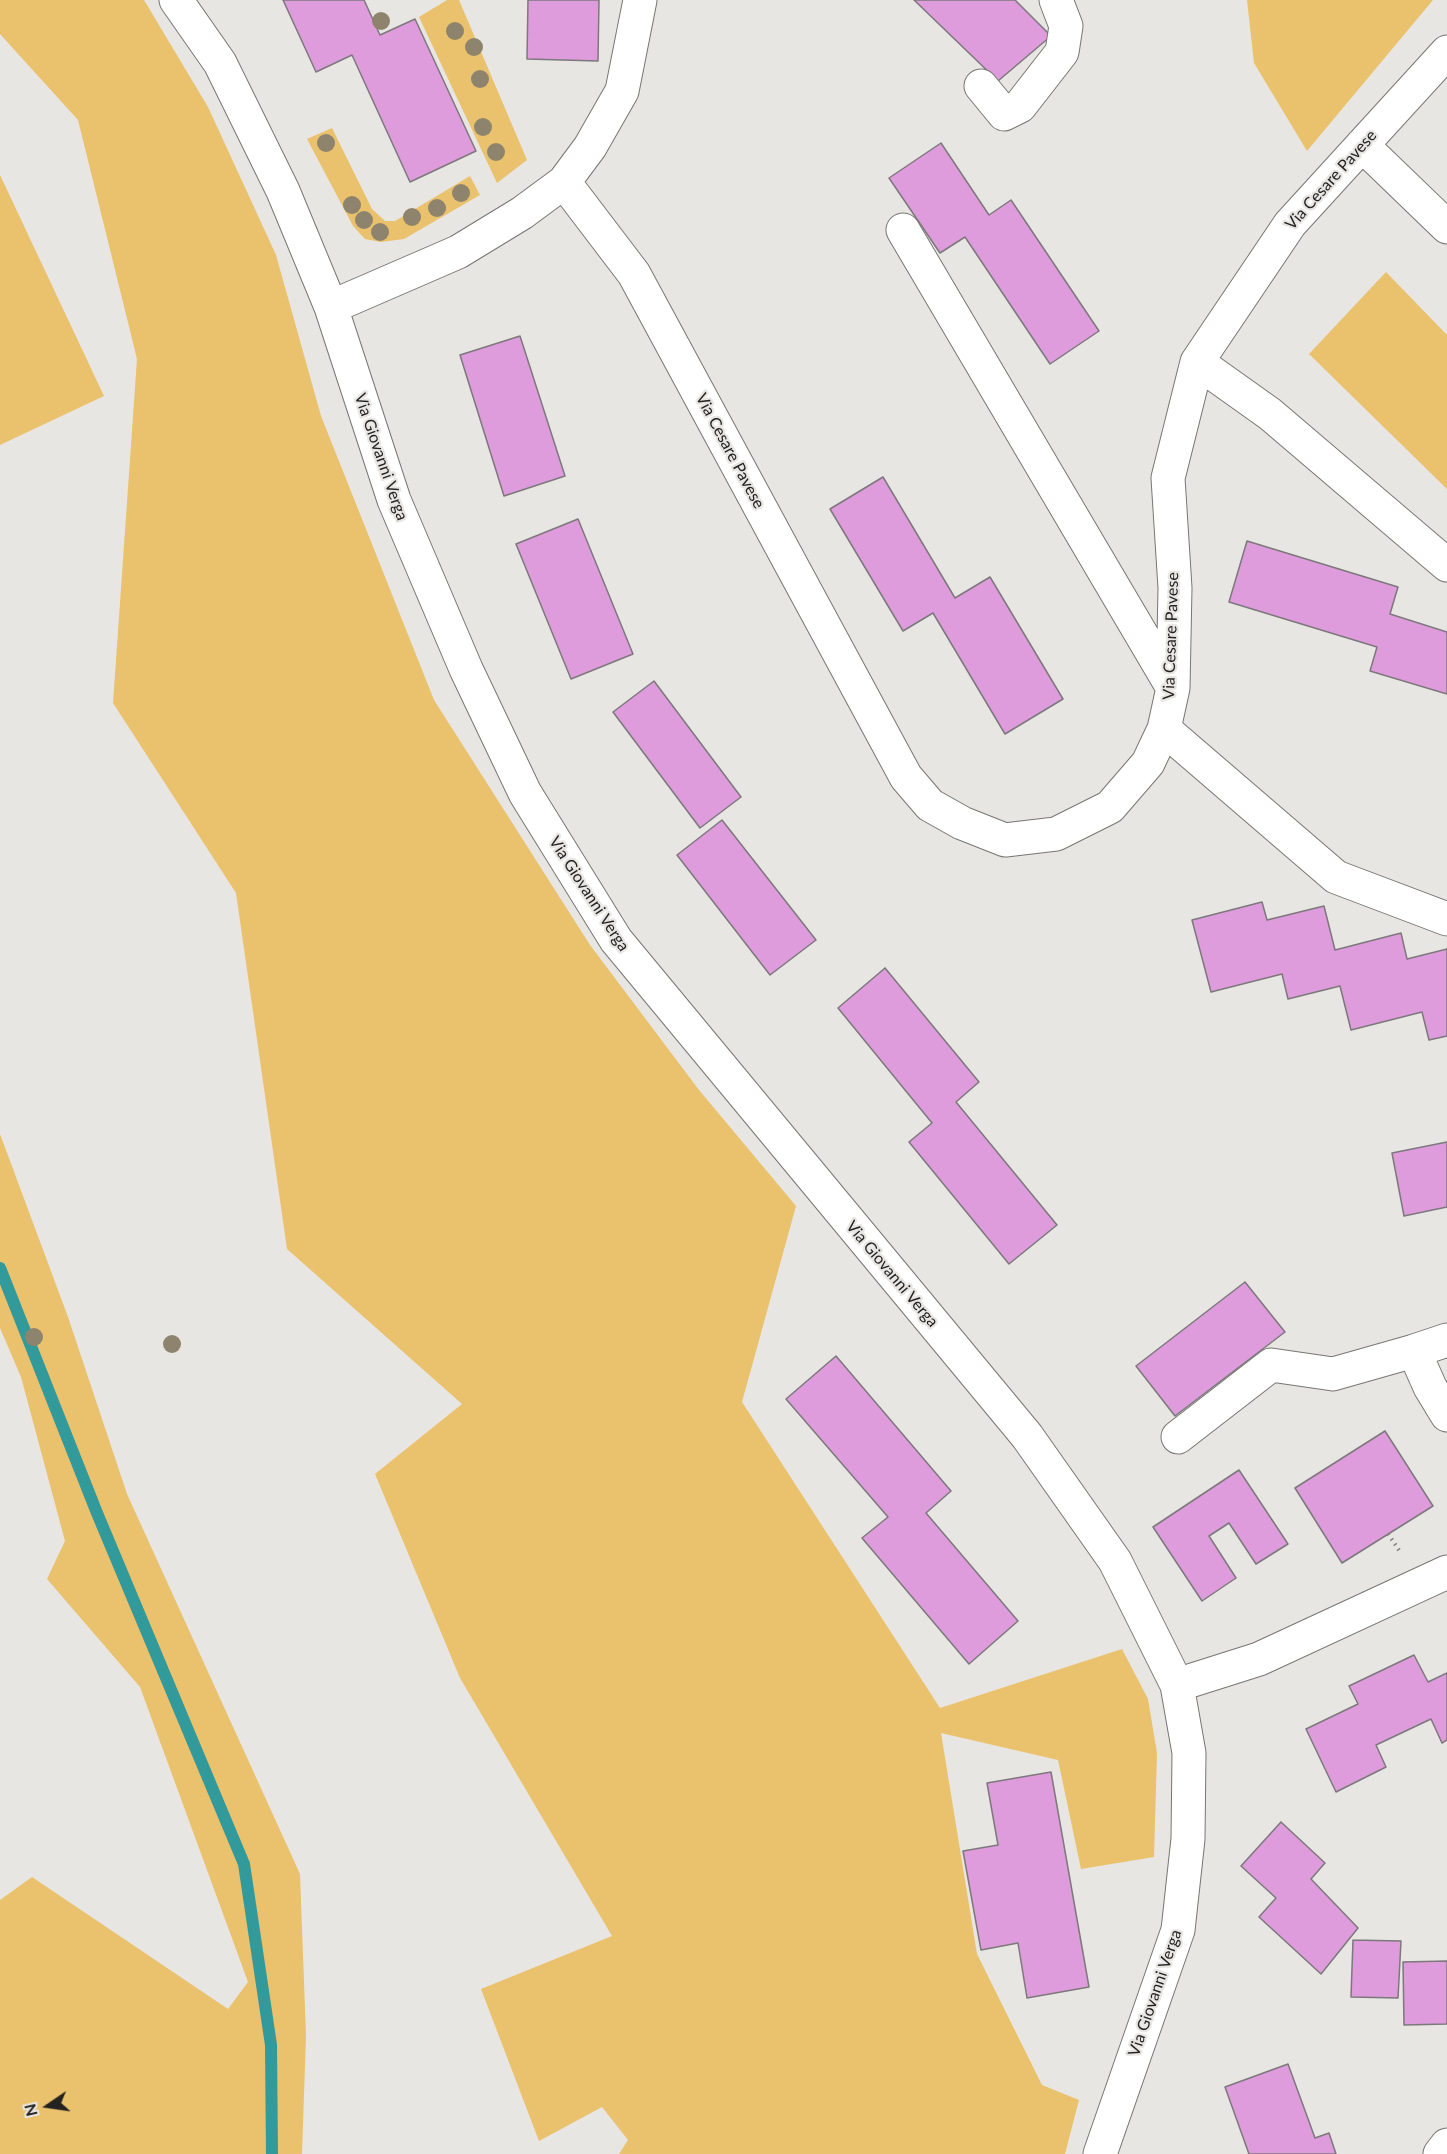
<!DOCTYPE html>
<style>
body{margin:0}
#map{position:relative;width:1447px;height:2154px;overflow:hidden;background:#e8e6e2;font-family:Lato,sans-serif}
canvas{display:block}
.north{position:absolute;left:18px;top:2076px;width:60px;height:60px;-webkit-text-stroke:4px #e8e6e2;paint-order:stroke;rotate:257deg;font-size:16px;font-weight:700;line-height:24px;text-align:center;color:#232220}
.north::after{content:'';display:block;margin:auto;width:21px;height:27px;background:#232220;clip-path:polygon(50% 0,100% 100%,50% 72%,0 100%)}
</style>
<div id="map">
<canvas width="1447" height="2154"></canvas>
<div class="north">N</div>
</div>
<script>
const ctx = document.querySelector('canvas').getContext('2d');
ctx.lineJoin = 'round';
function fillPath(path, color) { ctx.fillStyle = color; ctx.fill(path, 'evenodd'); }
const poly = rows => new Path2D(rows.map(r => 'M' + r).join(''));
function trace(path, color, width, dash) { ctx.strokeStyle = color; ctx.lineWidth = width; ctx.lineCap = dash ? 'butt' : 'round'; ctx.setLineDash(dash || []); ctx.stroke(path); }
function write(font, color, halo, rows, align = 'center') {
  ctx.font = font + ' Lato,sans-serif'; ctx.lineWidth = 4.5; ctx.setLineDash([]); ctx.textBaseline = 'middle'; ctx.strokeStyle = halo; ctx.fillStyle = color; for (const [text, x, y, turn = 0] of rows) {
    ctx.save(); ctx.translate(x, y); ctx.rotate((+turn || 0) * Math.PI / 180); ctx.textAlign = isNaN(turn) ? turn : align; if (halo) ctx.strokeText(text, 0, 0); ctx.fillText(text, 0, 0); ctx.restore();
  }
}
const green = poly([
 [0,0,144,0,208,107,276,255,321,416,434,700,590,945,699,1090,796,1206,742,1402,940,1708,1122,1649,1148,1699,1157,1753,1154,1857,1081,1869,1058,1760,941,1733,977,1954,1042,2085,1079,2100,1065,2154,619,2154,628,2140,602,2107,539,2141,481,1989,612,1936,460,1678,375,1474,462,1404,287,1249,236,893,113,703,137,359,78,120,0,34],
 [447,0,459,0,527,160,497,183,419,17],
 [1247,0,1433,0,1307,151,1254,63],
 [332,128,372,209,385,221,395,221,470,176,480,195,404,239,381,242,365,239,353,226,307,139],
 [0,175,104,396,0,445],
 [1386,272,1447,335,1447,489,1309,354],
 [0,1134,68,1317,127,1494,300,1874,306,2036,302,2154,0,2154,0,1900,32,1877,228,2009,248,1982,140,1687,47,1579,65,1541,21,1377,0,1328]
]);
const stream = poly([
 [0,1268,97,1513,244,1864,271,2045,272,2154]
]);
const building = poly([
 [283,0,364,0,380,35,415,19,476,151,410,182,352,55,316,72,283,0],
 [528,0,599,0,598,61,527,59,528,0],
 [914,0,1015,0,1051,36,998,81,914,0],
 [941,143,989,215,1011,200,1099,331,1050,364,965,237,940,253,889,178,941,143],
 [520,336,565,476,504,496,460,355,520,336],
 [883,477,955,598,990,577,1063,699,1005,734,933,613,903,631,830,509,883,477],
 [578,519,633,654,571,679,516,544,578,519],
 [1247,541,1398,587,1390,614,1447,632,1447,694,1370,671,1377,647,1229,602,1247,541],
 [654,681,741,797,700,828,613,712,654,681],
 [722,820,816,940,770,975,677,855,722,820],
 [1262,902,1267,920,1324,906,1335,950,1401,933,1407,959,1447,949,1447,1036,1429,1040,1422,1012,1351,1030,1340,986,1288,999,1282,974,1211,992,1192,920,1262,902],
 [885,968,979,1082,956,1102,1057,1225,1009,1264,909,1142,932,1123,838,1008,885,968],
 [1447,1142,1447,1207,1404,1216,1392,1153,1447,1142],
 [1245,1282,1285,1332,1175,1416,1136,1366,1245,1282],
 [836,1356,951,1491,926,1513,1018,1621,969,1664,862,1538,888,1517,786,1399,836,1356],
 [1385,1431,1433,1506,1342,1563,1295,1488,1385,1431],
 [1239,1470,1288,1544,1256,1564,1229,1523,1209,1536,1236,1578,1202,1601,1153,1527,1239,1470],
 [1414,1655,1428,1682,1447,1673,1447,1740,1442,1743,1431,1719,1376,1745,1386,1767,1336,1792,1306,1729,1358,1704,1349,1686,1414,1655],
 [1051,1772,1089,1987,1027,1998,1018,1943,981,1950,963,1851,998,1845,987,1783,1051,1772],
 [1281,1822,1325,1863,1311,1879,1358,1928,1321,1974,1259,1917,1276,1898,1241,1866,1281,1822],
 [1353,1940,1401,1941,1398,1998,1351,1997,1353,1940],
 [1447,1961,1447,2024,1404,2025,1403,1962,1447,1961],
 [1288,2064,1315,2138,1329,2133,1336,2154,1249,2154,1225,2087,1288,2064]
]);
const path = poly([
 [1388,1534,1401,1553]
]);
const minor = poly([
 [176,0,220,63,283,191,331,307,394,500,466,669,525,793,616,940,1027,1436,1115,1561,1177,1685,1189,1753,1188,1839,1178,1930,1100,2154],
 [981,86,1004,114,1020,106,1062,52,1066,26,1056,0],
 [1362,145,1447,227],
 [564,182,634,274,906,777,930,805,962,823,1005,840,1056,834,1110,807,1148,763,1164,729,1173,688,1175,588,1168,478,1197,362,1290,224,1447,52],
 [903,230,1173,688],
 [331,307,458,252,522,213,564,182,590,147,622,91,640,0],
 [1197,362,1270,414,1447,565],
 [1164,729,1336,877,1447,919],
 [1447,1340,1414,1351,1430,1387,1447,1415],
 [1178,1437,1271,1365,1333,1374,1414,1351],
 [1177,1685,1259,1659,1447,1572],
 [1440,2154,1447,2145]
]);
const trees = [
 [381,21],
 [455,31],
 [474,47],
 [480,79],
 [483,127],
 [326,143],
 [496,152],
 [461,193],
 [352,205],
 [437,208],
 [412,217],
 [364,220],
 [380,232],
 [34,1337],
 [172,1344]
];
const streetNames = [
 ["Via Cesare Pavese",1331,180,-48],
 ["Via Cesare Pavese",730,451,62],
 ["Via Giovanni Verga",381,457,71],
 ["Via Cesare Pavese",1171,636,-88],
 ["Via Giovanni Verga",589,894,57],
 ["Via Giovanni Verga",892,1274,50],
 ["Via Giovanni Verga",1155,1993,-71]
];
fillPath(green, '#eac16c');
trace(stream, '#329a9a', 12);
fillPath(building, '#de9cdc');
trace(building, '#7c787c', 1.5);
trace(minor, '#787672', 35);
trace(path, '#83827f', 4, [1.5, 4.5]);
trace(minor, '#fff', 33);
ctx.fillStyle = '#8e846d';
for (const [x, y] of trees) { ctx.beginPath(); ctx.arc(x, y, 9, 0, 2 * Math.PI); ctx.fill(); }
write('16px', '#232220', '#e8e6e2', streetNames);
</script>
